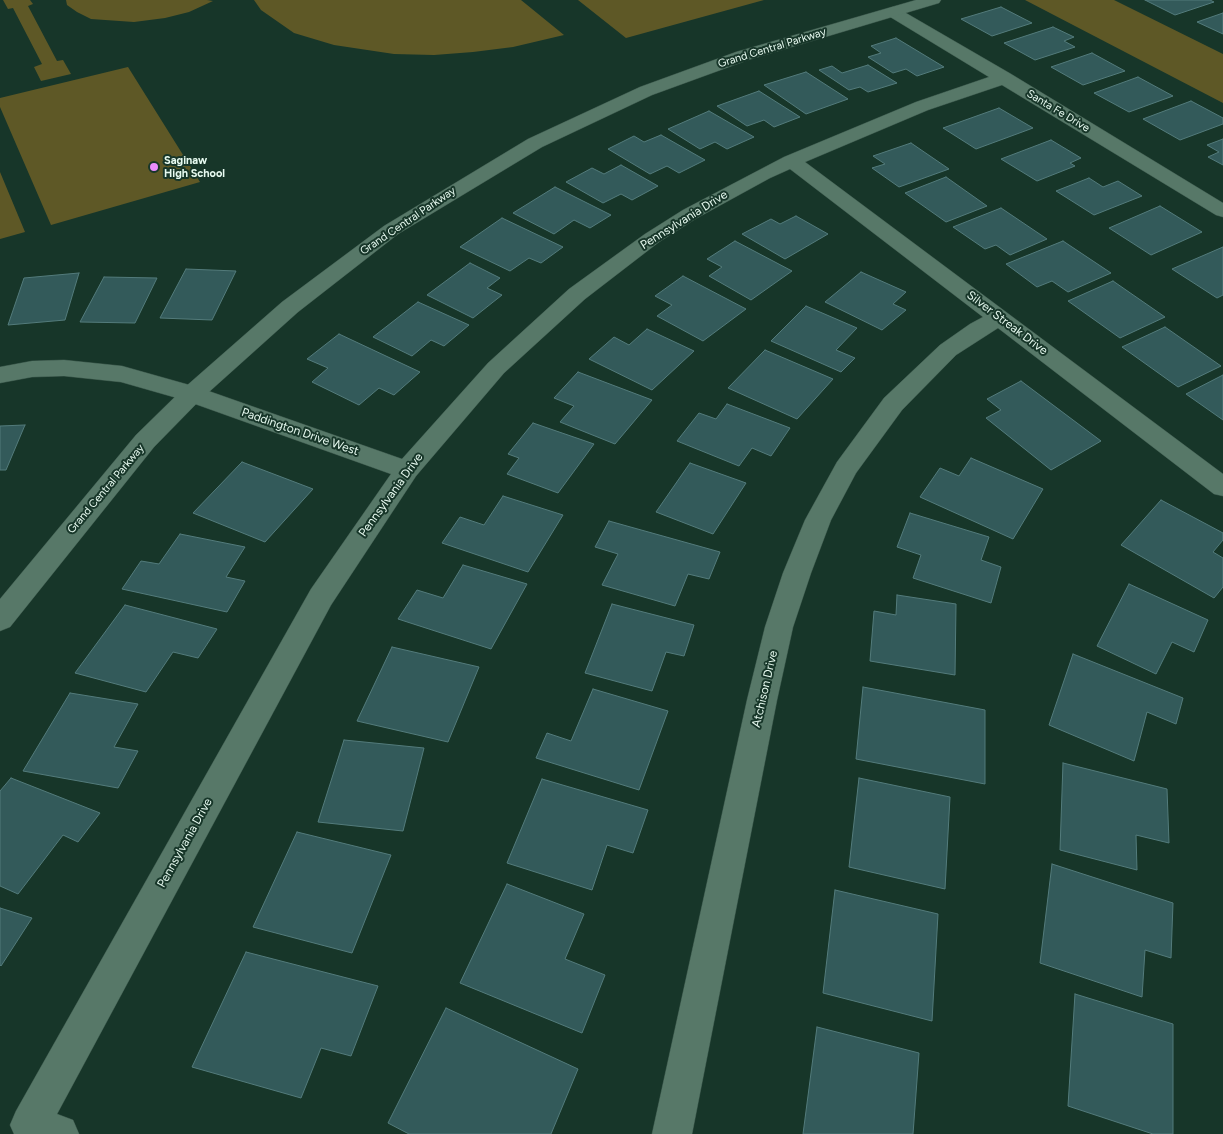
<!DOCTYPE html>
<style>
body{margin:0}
canvas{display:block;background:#173629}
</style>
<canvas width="1223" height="1134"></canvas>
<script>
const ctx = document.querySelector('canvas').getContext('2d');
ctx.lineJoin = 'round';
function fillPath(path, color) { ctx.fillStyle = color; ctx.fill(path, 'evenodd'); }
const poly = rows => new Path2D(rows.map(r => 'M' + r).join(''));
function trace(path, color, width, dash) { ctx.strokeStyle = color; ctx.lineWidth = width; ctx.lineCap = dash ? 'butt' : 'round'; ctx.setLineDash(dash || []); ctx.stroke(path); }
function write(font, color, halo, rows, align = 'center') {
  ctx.font = font + ' Figtree,sans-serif'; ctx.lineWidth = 4; ctx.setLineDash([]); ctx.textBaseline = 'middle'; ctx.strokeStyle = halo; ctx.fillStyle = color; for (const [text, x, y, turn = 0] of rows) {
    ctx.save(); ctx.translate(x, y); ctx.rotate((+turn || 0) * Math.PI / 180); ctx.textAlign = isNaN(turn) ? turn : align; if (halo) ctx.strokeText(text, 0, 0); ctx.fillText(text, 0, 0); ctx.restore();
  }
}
const green = poly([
 [3,0,30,0,33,4,28,6,57,61,63,60,71,74,41,81,34,67,42,64,13,8,8,9],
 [66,0,207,0,213,1,189,12,165,18,134,22,91,19,77,12,67,5],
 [254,0,521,0,564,35,513,47,473,52,434,55,394,54,334,45,294,33,261,10],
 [578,0,764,0,626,38],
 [1025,0,1114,0,1223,54,1223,103],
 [128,67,200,182,51,225,0,107,0,98],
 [0,172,25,232,0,239]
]);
const building = poly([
 [1145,0,1210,0,1214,2,1175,15,1145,0],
 [1001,7,1032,23,992,36,961,19,1001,7],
 [1223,13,1223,34,1197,22,1223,13],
 [1053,27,1074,37,1064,41,1075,47,1035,60,1004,43,1053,27],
 [896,38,944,67,917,76,906,69,893,73,868,57,881,53,871,46,896,38],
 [1092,53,1125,71,1083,85,1051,67,1092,53],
 [868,65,897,83,868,92,860,87,849,90,819,70,832,66,842,73,868,65],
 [806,72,848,99,806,114,764,85,806,72],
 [1138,77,1173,96,1129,112,1094,93,1138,77],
 [759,91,800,117,774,127,764,120,747,126,717,106,759,91],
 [1191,101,1223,118,1223,124,1180,140,1143,119,1191,101],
 [999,108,1033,128,976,149,943,128,999,108],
 [709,111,754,137,727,149,715,142,700,149,668,129,709,111],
 [661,135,705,160,679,173,667,166,650,174,608,149,634,136,644,142,661,135],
 [1223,139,1223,165,1208,157,1219,152,1207,145,1223,139],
 [1051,140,1081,158,1070,163,1075,166,1037,181,1001,159,1051,140],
 [911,143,949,169,899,187,872,168,885,164,873,156,911,143],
 [621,165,658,186,632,200,621,194,603,203,566,182,592,168,604,174,621,165],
 [946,177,987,206,946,222,905,193,946,177],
 [1089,178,1103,187,1118,181,1142,196,1094,215,1056,191,1089,178],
 [555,187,611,215,590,228,574,220,554,234,513,213,555,187],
 [1160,206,1202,232,1151,255,1109,228,1160,206],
 [1001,208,1047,239,1010,255,996,245,985,249,953,227,1001,208],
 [796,216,828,234,785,259,742,234,771,219,780,224,796,216],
 [502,218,563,247,541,263,529,258,510,271,460,247,502,218],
 [735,241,792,271,751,300,709,276,722,267,707,259,735,241],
 [1063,241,1111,273,1068,292,1052,281,1037,287,1006,264,1063,241],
 [1223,247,1223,295,1217,298,1172,269,1223,247],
 [470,263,500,278,487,288,502,295,473,318,427,295,470,263],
 [186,269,236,271,212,320,160,318,186,269],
 [861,272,906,292,893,304,906,310,882,330,825,302,861,272],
 [79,273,65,320,8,325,24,278,79,273],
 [683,276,746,309,703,341,657,316,672,305,655,296,683,276],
 [104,277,157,278,135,323,80,322,104,277],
 [1113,281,1165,317,1120,338,1068,301,1113,281],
 [418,302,469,325,444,346,431,340,412,356,373,337,418,302],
 [806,306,857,328,836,350,855,358,841,372,771,341,806,306],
 [1165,327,1221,366,1178,387,1122,347,1165,327],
 [647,329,694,351,652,390,589,359,614,337,629,345,647,329],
 [339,334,420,372,394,395,379,388,359,405,312,382,328,368,307,359,339,334],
 [765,350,833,379,797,419,728,388,765,350],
 [578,372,652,400,615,444,560,422,574,406,554,398,578,372],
 [1223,375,1223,420,1186,394,1223,375],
 [1021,381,1101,441,1051,470,986,418,1001,410,987,399,1021,381],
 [727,404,790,428,771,456,752,448,739,466,677,441,699,413,716,419,727,404],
 [533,423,594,444,558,493,507,474,519,458,508,454,533,423],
 [25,425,6,470,0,470,0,426,25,425],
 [971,458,1043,489,1013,539,920,497,940,468,959,476,971,458],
 [242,462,313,489,265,542,193,513,242,462],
 [690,463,746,483,713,534,656,512,690,463],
 [503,496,563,515,528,572,442,543,460,517,484,525,503,496],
 [1161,500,1223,533,1223,540,1213,552,1223,558,1223,587,1214,598,1121,545,1161,500],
 [910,513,989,537,981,560,1001,567,991,603,913,578,921,555,897,547,910,513],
 [609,521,720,552,709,579,688,574,675,606,602,585,618,554,595,547,609,521],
 [180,534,245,547,226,577,245,581,227,612,122,589,141,561,159,564,180,534],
 [463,565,527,584,491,649,398,619,417,590,443,598,463,565],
 [1129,584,1208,620,1194,652,1172,642,1156,674,1097,646,1129,584],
 [897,595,956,604,955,675,870,661,874,611,896,615,897,595],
 [612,604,694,625,684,656,666,652,652,691,585,673,612,604],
 [125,605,217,629,198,658,173,652,146,692,75,673,125,605],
 [392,647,479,667,448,742,357,721,392,647],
 [1073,654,1183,698,1176,724,1147,712,1134,761,1049,725,1073,654],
 [863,687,985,710,985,784,856,759,863,687],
 [593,689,668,711,639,790,536,758,547,733,571,741,593,689],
 [70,693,138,704,114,747,138,751,118,788,23,771,70,693],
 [344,740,424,748,403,831,318,822,344,740],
 [1063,763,1167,789,1169,843,1136,835,1137,870,1060,850,1063,763],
 [11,778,100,813,78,842,63,835,18,894,0,886,0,791,11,778],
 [859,778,950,797,945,889,849,867,859,778],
 [542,779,648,810,633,853,607,845,592,890,507,863,542,779],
 [297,832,391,855,352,953,253,927,297,832],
 [1052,864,1173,903,1171,958,1145,950,1142,997,1040,963,1052,864],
 [507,884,584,914,565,959,605,975,582,1033,460,983,507,884],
 [835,890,938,914,932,1021,823,993,835,890],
 [0,908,32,918,1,966,0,965,0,908],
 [246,952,378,986,351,1056,321,1048,301,1098,192,1067,246,952],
 [1075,994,1173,1024,1173,1134,1153,1134,1068,1106,1075,994],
 [446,1008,578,1069,551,1134,409,1134,388,1123,446,1008],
 [817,1027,919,1053,913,1134,803,1134,817,1027]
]);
const street = poly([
 [893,7,899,9,1011,74,1223,203,1223,217,1216,215,1002,85,928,110,805,162,1223,474,1223,496,1214,494,998,328,956,355,902,410,856,473,831,520,811,573,793,627,777,700,692,1134,652,1134,747,700,765,627,783,573,805,520,837,462,884,398,940,345,970,324,983,317,790,169,770,178,697,218,659,242,585,299,504,373,416,476,331,605,57,1114,73,1120,79,1134,14,1134,10,1125,16,1111,311,589,391,474,184,400,121,382,64,376,32,377,0,383,0,367,32,361,64,360,122,366,200,388,402,459,488,363,569,289,645,234,683,210,784,157,916,102,989,77,887,15,885,12,887,9,893,7]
]);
const secondary = poly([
 [916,0,941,0,939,3,748,60,652,95,542,147,398,234,298,312,200,400,154,447,10,627,0,631,0,599,136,435,184,388,282,302,384,226,528,139,640,87,736,52,916,0]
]);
const markers = [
 [154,167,5,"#ea8dfd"]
];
const farStreetnames = [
 ["Grand Central Parkway",772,48,-17],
 ["Santa Fe Drive",1058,111,31],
 ["Grand Central Parkway",408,221,-34],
 ["Grand Central Parkway",106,489,-50]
];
const farPoinames = [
 ["Saginaw",164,161],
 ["High School",164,174]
];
const streetNames = [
 ["Pennsylvania Drive",684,220,-32],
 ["Silver Streak Drive",1007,323,37],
 ["Paddington Drive West",300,432,19],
 ["Pennsylvania Drive",391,495,-54],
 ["Atchison Drive",765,689,-77],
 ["Pennsylvania Drive",185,843,-61]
];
fillPath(green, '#5e5826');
fillPath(building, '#335a5a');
trace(building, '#537b7b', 1);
trace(street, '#375347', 1);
trace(secondary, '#375347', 1);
fillPath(street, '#577868');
fillPath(secondary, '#577868');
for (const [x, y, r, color] of markers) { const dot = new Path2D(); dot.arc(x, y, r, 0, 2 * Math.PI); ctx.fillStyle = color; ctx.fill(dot); trace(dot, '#173629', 2); }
write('11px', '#e7faf0', '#173629', farStreetnames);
write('bold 11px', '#e7faf0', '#173629', farPoinames, 'left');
write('12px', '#e7faf0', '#173629', streetNames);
</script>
